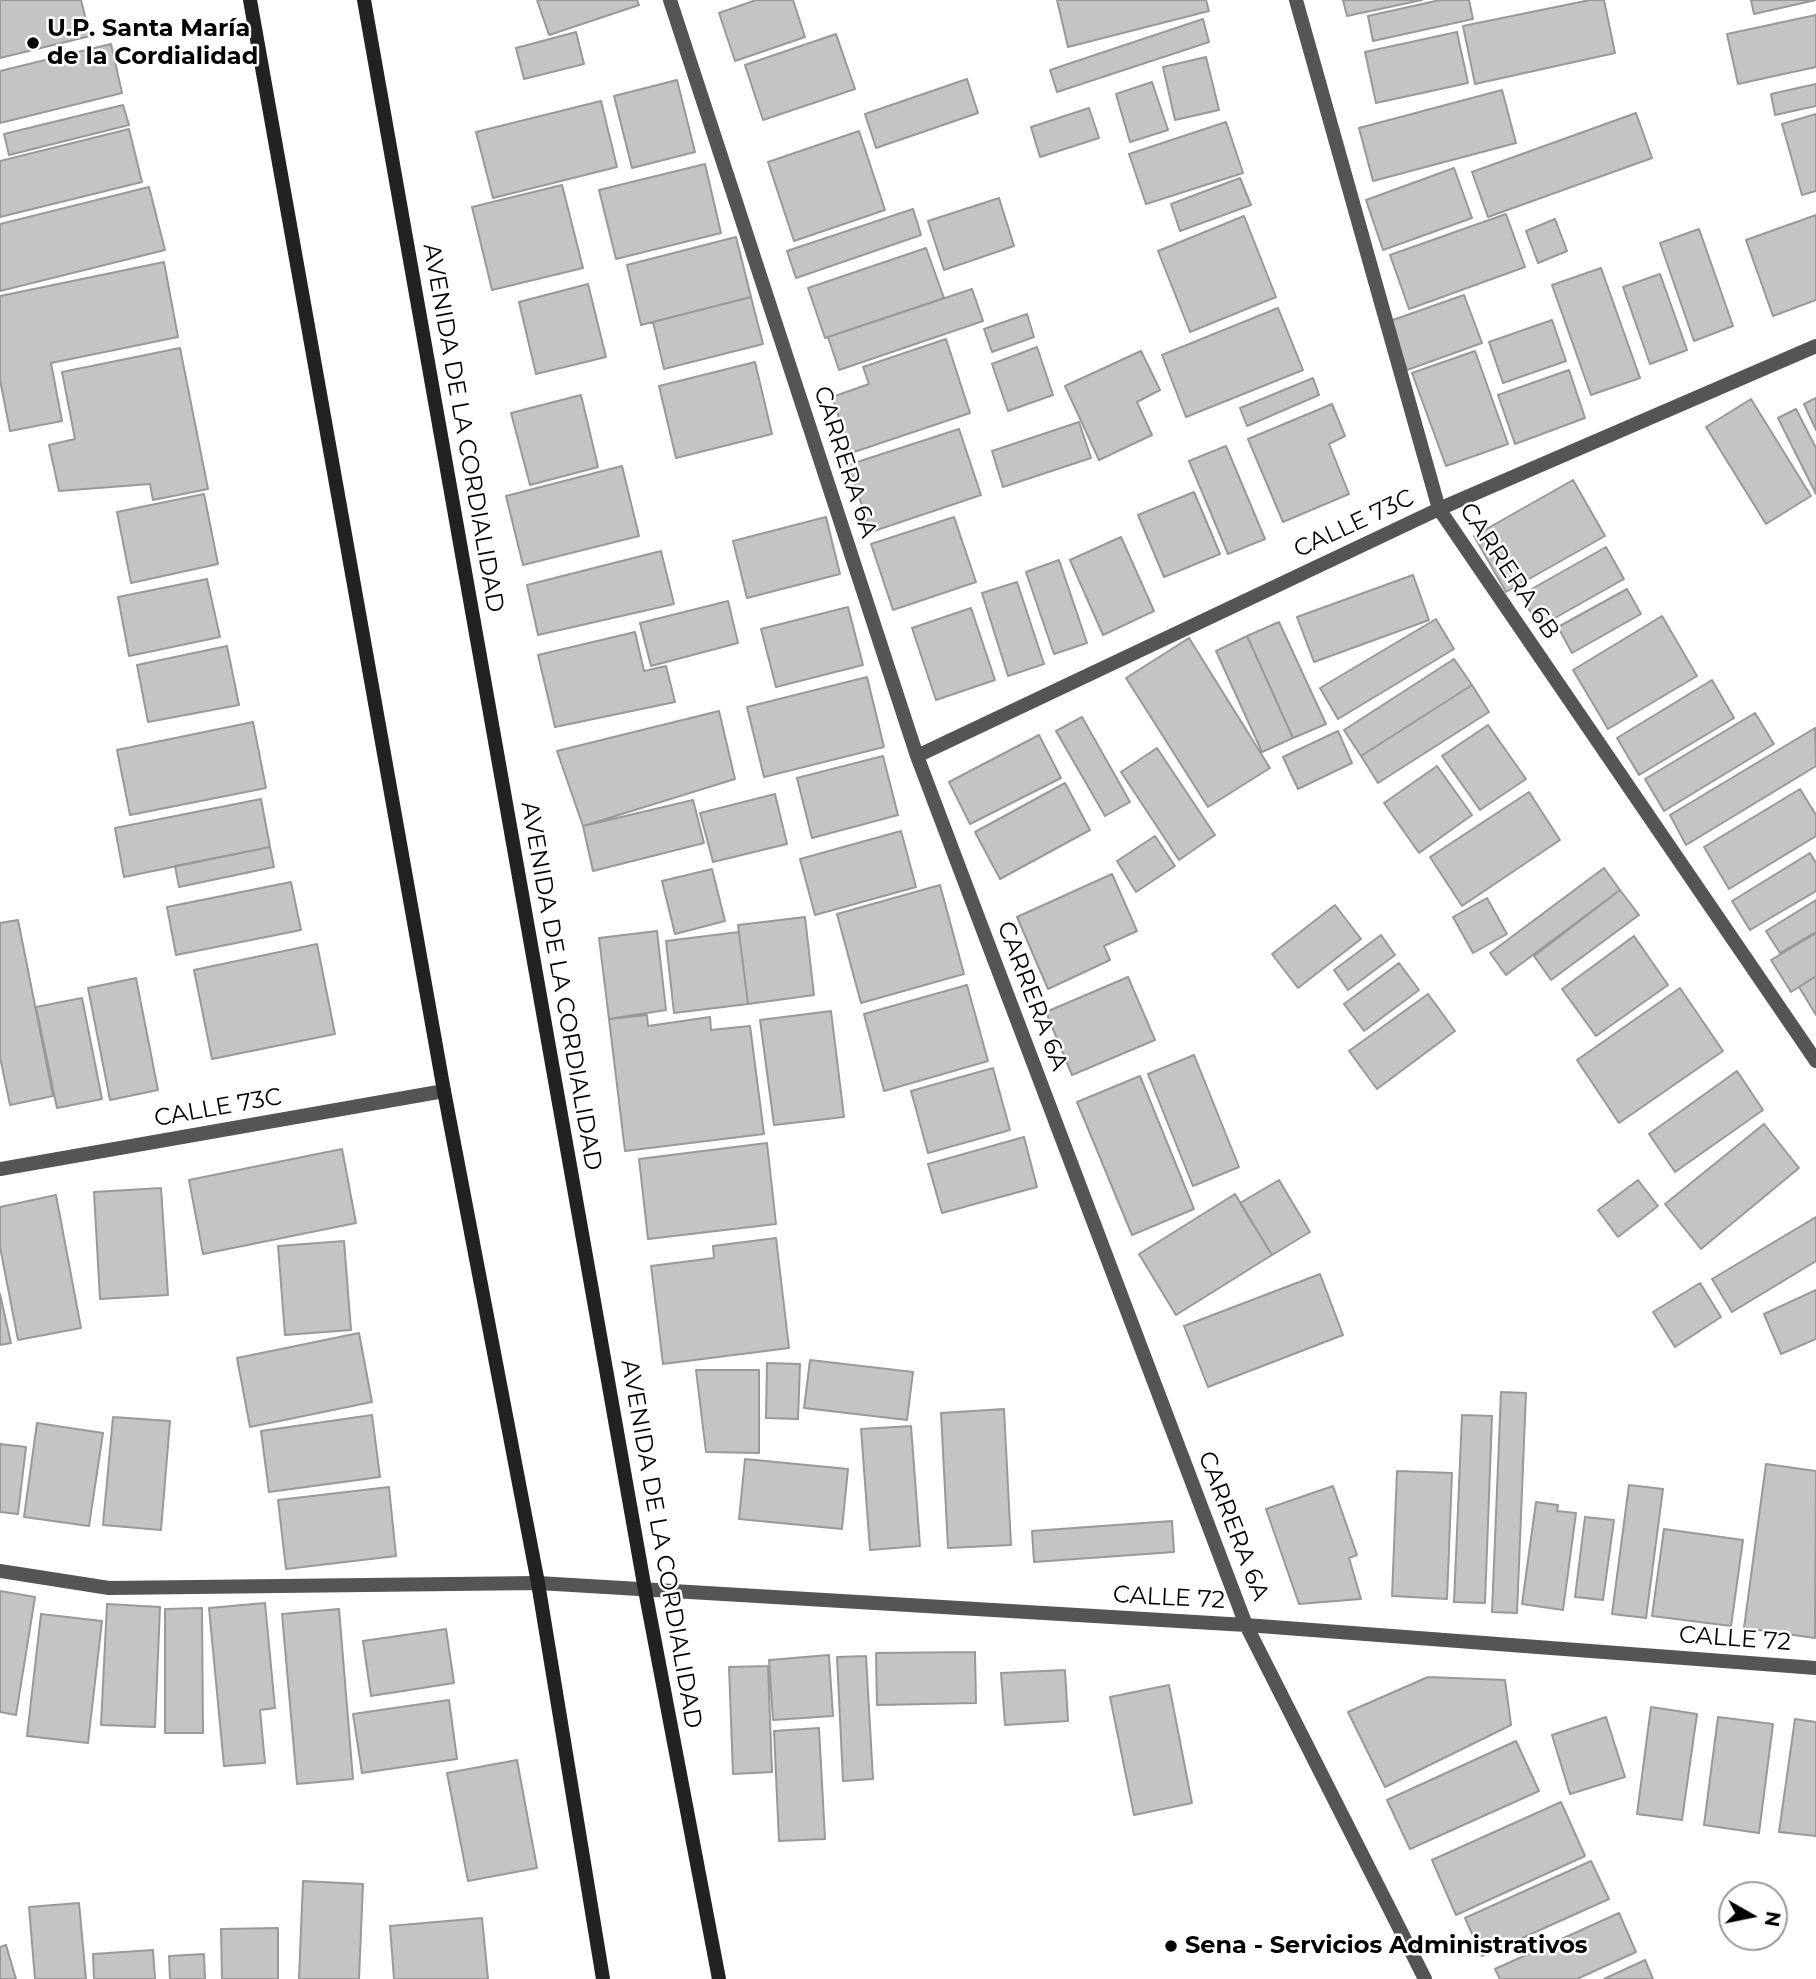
<!DOCTYPE html>
<meta charset="utf-8">
<style>
body{margin:0}
#map{position:relative;width:1816px;height:1979px;overflow:hidden;background:#fff;font-family:Montserrat,sans-serif}
canvas{display:block}
.north{position:absolute;left:1718px;top:1881px;width:70px;height:70px;box-sizing:border-box;background:#fff;border:2px solid #999;border-radius:50%;rotate:99deg;font-size:19px;font-weight:700;line-height:28px;text-align:center;color:#000}
.north::after{content:'';display:block;margin:auto;width:24px;height:32px;background:#000;clip-path:polygon(50% 0,100% 100%,50% 72%,0 100%)}
</style>
<div id="map">
<canvas width="1816" height="1979"></canvas>
<div class="north">N</div>
</div>
<script>
const ctx = document.querySelector('canvas').getContext('2d');
ctx.lineJoin = 'round';
function fillPath(path, color) { ctx.fillStyle = color; ctx.fill(path, 'evenodd'); }
const poly = rows => new Path2D(rows.map(r => 'M' + r).join(''));
function trace(path, color, width, dash) { ctx.strokeStyle = color; ctx.lineWidth = width; ctx.lineCap = dash ? 'butt' : 'round'; ctx.setLineDash(dash || []); ctx.stroke(path); }
function write(font, color, halo, rows, align = 'center') {
  ctx.font = font + ' Montserrat,sans-serif'; ctx.lineWidth = 5; ctx.setLineDash([]); ctx.textBaseline = 'middle'; ctx.strokeStyle = halo; ctx.fillStyle = color; for (const [text, x, y, turn = 0] of rows) {
    ctx.save(); ctx.translate(x, y); ctx.rotate((+turn || 0) * Math.PI / 180); ctx.textAlign = isNaN(turn) ? turn : align; if (halo) ctx.strokeText(text, 0, 0); ctx.fillText(text, 0, 0); ctx.restore();
  }
}
const building = poly([
 [0,0,81,0,90,36,0,58,0,0],
 [537,0,637,0,639,5,549,35,537,0],
 [756,0,793,0,805,37,735,61,719,13,756,0],
 [1057,0,1206,0,1209,11,1068,47,1057,0],
 [1343,0,1422,0,1347,16,1343,0],
 [1440,0,1469,0,1473,19,1373,41,1368,16,1440,0],
 [1590,0,1604,0,1615,53,1475,84,1463,26,1590,0],
 [1751,0,1816,0,1754,14,1751,0],
 [1816,15,1816,67,1738,84,1727,34,1816,15],
 [1203,19,1209,42,1057,92,1050,70,1203,19],
 [576,32,584,64,524,79,516,48,576,32],
 [1457,32,1468,83,1376,103,1365,52,1457,32],
 [836,34,855,89,763,120,745,65,836,34],
 [111,44,122,93,0,123,0,71,111,44],
 [1206,57,1219,110,1175,120,1163,67,1206,57],
 [967,79,978,113,876,148,865,114,967,79],
 [677,80,695,152,632,168,614,96,677,80],
 [1152,82,1168,130,1130,142,1116,94,1152,82],
 [1816,84,1816,106,1775,115,1771,94,1816,84],
 [1502,90,1516,143,1373,181,1359,128,1502,90],
 [601,101,617,167,493,198,476,132,601,101],
 [123,105,129,125,9,155,4,134,123,105],
 [1089,108,1099,138,1040,157,1031,127,1089,108],
 [1636,113,1652,158,1488,217,1472,172,1636,113],
 [1816,114,1816,191,1802,195,1782,124,1816,114],
 [1226,122,1243,173,1146,204,1129,154,1226,122],
 [129,129,142,182,0,217,0,161,129,129],
 [859,131,885,210,794,241,768,162,859,131],
 [705,164,721,233,616,259,599,190,705,164],
 [1454,168,1472,218,1383,250,1366,200,1454,168],
 [1240,178,1251,205,1180,231,1171,204,1240,178],
 [562,185,583,268,492,290,472,207,562,185],
 [149,187,165,250,0,291,0,224,149,187],
 [999,198,1014,246,944,270,928,221,999,198],
 [913,209,921,235,796,278,787,251,913,209],
 [1506,214,1525,267,1409,309,1390,255,1506,214],
 [1816,215,1816,300,1773,316,1746,240,1816,215],
 [1244,216,1276,297,1190,332,1158,251,1244,216],
 [1555,219,1567,251,1538,263,1526,231,1555,219],
 [1699,229,1733,326,1694,341,1660,243,1699,229],
 [736,237,751,297,641,325,627,265,736,237],
 [926,248,944,298,825,338,808,288,926,248],
 [164,262,178,337,51,363,62,421,10,431,0,380,0,296,164,262],
 [1601,268,1640,378,1591,395,1552,285,1601,268],
 [1660,274,1687,350,1650,364,1623,287,1660,274],
 [588,284,606,357,536,374,519,302,588,284],
 [972,289,983,321,839,370,828,337,972,289],
 [1464,295,1482,343,1407,370,1390,321,1464,295],
 [751,297,763,344,664,369,653,322,751,297],
 [1278,308,1303,370,1186,417,1162,355,1278,308],
 [1027,314,1034,337,992,352,984,329,1027,314],
 [1552,320,1566,361,1503,383,1489,342,1552,320],
 [946,339,970,413,851,453,832,397,869,384,863,367,946,339],
 [1037,347,1053,395,1008,411,992,364,1037,347],
 [180,348,208,489,153,500,150,484,59,491,49,445,75,439,62,372,180,348],
 [1141,351,1160,390,1137,402,1152,435,1099,460,1065,386,1141,351],
 [1475,351,1508,444,1446,466,1412,373,1475,351],
 [755,362,772,434,676,458,659,386,755,362],
 [1569,370,1585,418,1515,444,1498,395,1569,370],
 [1313,378,1319,395,1247,426,1240,408,1313,378],
 [581,395,598,467,530,485,511,413,581,395],
 [1816,398,1816,430,1804,404,1816,398],
 [1751,399,1811,496,1766,524,1706,427,1751,399],
 [1332,404,1345,436,1329,444,1349,494,1283,522,1248,439,1332,404],
 [1796,409,1816,448,1816,494,1778,418,1796,409],
 [1079,422,1091,458,1003,487,992,451,1079,422],
 [959,429,981,495,871,532,848,465,959,429],
 [1226,446,1265,539,1228,554,1189,461,1226,446],
 [622,466,639,536,523,565,506,496,622,466],
 [1573,480,1605,536,1506,592,1474,536,1573,480],
 [1194,492,1220,554,1164,577,1138,515,1194,492],
 [204,494,218,564,131,583,117,512,204,494],
 [826,517,840,574,747,598,733,541,826,517],
 [954,517,976,582,893,610,871,544,954,517],
 [1121,537,1154,611,1103,635,1070,560,1121,537],
 [1606,547,1624,579,1539,627,1521,595,1606,547],
 [661,551,674,604,538,635,527,585,661,551],
 [1059,560,1087,643,1054,654,1026,572,1059,560],
 [1413,575,1429,620,1314,662,1297,617,1413,575],
 [207,579,220,637,129,656,118,597,207,579],
 [1017,582,1044,664,1008,676,982,593,1017,582],
 [1627,589,1641,614,1572,653,1558,627,1627,589],
 [728,601,738,643,651,666,640,623,728,601],
 [848,607,863,665,776,687,761,629,848,607],
 [971,608,995,680,936,700,912,628,971,608],
 [1662,616,1697,676,1608,729,1573,670,1662,616],
 [1436,619,1454,649,1338,719,1320,688,1436,619],
 [1279,622,1326,724,1293,738,1247,636,1279,622],
 [635,632,644,671,666,666,675,702,555,727,538,655,635,632],
 [1247,636,1293,738,1262,752,1216,651,1247,636],
 [1189,638,1270,768,1208,807,1126,678,1189,638],
 [227,646,239,705,148,722,137,665,227,646],
 [1454,659,1472,685,1361,756,1344,730,1454,659],
 [867,677,884,747,764,777,747,707,867,677],
 [1712,680,1734,718,1639,775,1617,738,1712,680],
 [1472,685,1489,712,1378,783,1361,756,1472,685],
 [719,711,735,779,583,826,557,751,719,711],
 [1755,713,1774,744,1664,811,1645,779,1755,713],
 [1082,717,1130,802,1105,816,1056,731,1082,717],
 [253,722,266,788,130,815,117,750,253,722],
 [1488,725,1526,779,1480,810,1442,756,1488,725],
 [1815,728,1816,766,1686,845,1670,815,1815,728],
 [1338,731,1352,763,1298,789,1283,757,1338,731],
 [1039,735,1061,778,970,824,949,782,1039,735],
 [1157,748,1215,835,1179,860,1121,772,1157,748],
 [883,756,898,815,812,838,797,778,883,756],
 [1437,766,1472,815,1419,853,1384,803,1437,766],
 [1065,783,1090,830,1000,879,975,832,1065,783],
 [1800,789,1816,815,1816,836,1729,889,1704,847,1800,789],
 [1529,792,1560,840,1462,906,1430,857,1529,792],
 [775,794,787,844,713,862,700,813,775,794],
 [261,799,270,847,124,877,115,828,261,799],
 [693,800,704,843,593,871,583,826,693,800],
 [901,831,916,887,815,915,800,859,901,831],
 [1155,836,1175,866,1136,892,1117,861,1155,836],
 [270,847,274,867,179,887,175,866,270,847],
 [1810,853,1816,863,1816,891,1750,930,1732,901,1810,853],
 [1604,868,1620,890,1506,975,1490,953,1604,868],
 [712,869,725,921,675,934,662,881,712,869],
 [1112,874,1137,931,1104,946,1110,960,1048,989,1017,917,1112,874],
 [291,882,301,930,176,955,167,907,291,882],
 [940,885,964,974,861,1003,837,914,940,885],
 [1620,890,1639,915,1551,980,1534,956,1620,890],
 [1487,898,1507,934,1473,953,1453,917,1487,898],
 [1816,900,1816,932,1780,953,1766,931,1816,900],
 [1335,905,1361,939,1298,988,1272,954,1335,905],
 [805,917,814,995,748,1004,738,925,805,917],
 [18,920,53,1096,10,1105,0,1057,0,923,18,920],
 [657,931,666,1010,609,1019,599,938,657,931],
 [739,932,748,1004,674,1013,666,941,739,932],
 [1816,933,1816,976,1791,992,1771,960,1816,933],
 [1381,935,1395,955,1348,990,1334,970,1381,935],
 [1634,936,1668,985,1596,1036,1562,989,1634,936],
 [317,944,335,1034,212,1059,194,970,317,944],
 [1399,963,1419,990,1364,1031,1344,1004,1399,963],
 [1816,976,1816,1015,1799,987,1816,976],
 [1128,977,1155,1040,1072,1075,1046,1012,1128,977],
 [136,978,158,1090,110,1100,88,988,136,978],
 [967,985,988,1061,884,1091,864,1014,967,985],
 [1680,988,1723,1051,1619,1123,1577,1060,1680,988],
 [1428,994,1455,1031,1377,1089,1349,1051,1428,994],
 [82,998,102,1099,57,1108,36,1007,82,998],
 [831,1011,844,1117,774,1125,760,1020,831,1011],
 [647,1015,648,1026,710,1017,711,1030,750,1026,764,1134,625,1151,609,1019,647,1015],
 [1194,1055,1239,1167,1193,1186,1148,1074,1194,1055],
 [993,1068,1010,1130,928,1153,911,1091,993,1068],
 [1737,1071,1763,1110,1675,1172,1649,1134,1737,1071],
 [1140,1076,1194,1209,1132,1235,1077,1102,1140,1076],
 [1764,1124,1799,1168,1701,1249,1665,1204,1764,1124],
 [1024,1137,1037,1187,942,1213,928,1164,1024,1137],
 [767,1143,776,1224,648,1239,639,1159,767,1143],
 [342,1149,356,1223,203,1254,189,1180,342,1149],
 [1279,1180,1310,1232,1272,1255,1240,1203,1279,1180],
 [1638,1180,1658,1206,1618,1237,1598,1210,1638,1180],
 [161,1188,168,1295,100,1299,94,1192,161,1188],
 [1235,1194,1272,1255,1176,1315,1139,1254,1235,1194],
 [56,1195,81,1328,18,1340,0,1247,0,1207,56,1195],
 [1816,1217,1816,1261,1732,1312,1712,1279,1816,1217],
 [776,1238,789,1348,663,1364,651,1266,714,1258,713,1246,776,1238],
 [344,1241,351,1330,285,1335,278,1246,344,1241],
 [1320,1274,1343,1335,1208,1387,1184,1326,1320,1274],
 [1700,1283,1721,1317,1675,1347,1653,1312,1700,1283],
 [1816,1290,1816,1339,1781,1354,1764,1314,1816,1290],
 [0,1294,11,1343,0,1345,0,1294],
 [359,1333,372,1402,250,1427,237,1358,359,1333],
 [810,1360,913,1372,907,1420,804,1408,810,1360],
 [767,1363,800,1364,798,1419,766,1418,767,1363],
 [696,1370,759,1370,759,1453,706,1452,696,1370],
 [1501,1392,1526,1393,1517,1613,1492,1612,1501,1392],
 [1004,1409,1011,1545,948,1548,941,1413,1004,1409],
 [372,1415,380,1477,269,1492,261,1431,372,1415],
 [1462,1415,1492,1416,1485,1603,1454,1602,1462,1415],
 [113,1417,170,1421,161,1530,103,1525,113,1417],
 [37,1423,103,1433,89,1526,24,1517,37,1423],
 [911,1426,920,1546,870,1550,861,1429,911,1426],
 [0,1444,26,1447,18,1514,0,1512,0,1444],
 [745,1459,848,1469,842,1529,739,1519,745,1459],
 [1766,1464,1816,1471,1815,1638,1744,1628,1766,1464],
 [1397,1471,1452,1473,1447,1599,1392,1596,1397,1471],
 [1629,1485,1663,1489,1646,1618,1612,1614,1629,1485],
 [1333,1486,1357,1555,1349,1558,1361,1599,1299,1604,1266,1509,1333,1486],
 [389,1487,396,1556,286,1569,278,1500,389,1487],
 [1536,1502,1558,1505,1557,1511,1576,1513,1563,1610,1522,1604,1536,1502],
 [1585,1517,1614,1520,1603,1600,1575,1597,1585,1517],
 [1172,1521,1174,1552,1034,1562,1032,1531,1172,1521],
 [1664,1529,1743,1540,1731,1626,1652,1616,1664,1529],
 [0,1591,35,1597,16,1715,0,1712,0,1591],
 [265,1603,275,1708,260,1710,265,1763,224,1766,209,1608,265,1603],
 [107,1604,160,1607,155,1727,101,1725,107,1604],
 [202,1608,203,1733,165,1733,165,1609,202,1608],
 [339,1609,353,1779,297,1784,282,1614,339,1609],
 [41,1614,102,1621,88,1743,27,1736,41,1614],
 [446,1629,454,1683,371,1696,363,1641,446,1629],
 [975,1652,976,1703,877,1705,876,1653,975,1652],
 [829,1655,833,1716,773,1720,769,1660,829,1655],
 [866,1656,873,1779,843,1781,837,1657,866,1656],
 [768,1666,772,1772,733,1774,729,1667,768,1666],
 [1065,1670,1068,1721,1005,1725,1001,1673,1065,1670],
 [1428,1677,1505,1680,1511,1725,1385,1787,1348,1712,1428,1677],
 [1169,1685,1192,1803,1134,1815,1110,1697,1169,1685],
 [449,1700,457,1759,362,1773,353,1714,449,1700],
 [1651,1707,1697,1714,1682,1820,1637,1814,1651,1707],
 [1606,1717,1625,1777,1570,1794,1552,1735,1606,1717],
 [1718,1717,1773,1724,1759,1833,1704,1825,1718,1717],
 [1795,1719,1816,1722,1816,1836,1779,1832,1795,1719],
 [819,1728,825,1839,779,1841,774,1731,819,1728],
 [1516,1741,1539,1791,1410,1849,1387,1800,1516,1741],
 [517,1760,537,1868,468,1881,447,1773,517,1760],
 [1561,1802,1585,1856,1456,1915,1432,1860,1561,1802],
 [1591,1861,1609,1899,1482,1956,1465,1918,1591,1861],
 [303,1881,363,1884,359,1979,299,1979,303,1881],
 [79,1903,86,1979,35,1979,29,1907,79,1903],
 [1619,1913,1636,1952,1577,1979,1500,1979,1495,1969,1619,1913],
 [482,1918,488,1979,394,1979,390,1926,482,1918],
 [278,1928,278,1979,222,1979,221,1929,278,1928],
 [6,1945,16,1979,0,1979,0,1947,6,1945],
 [153,1950,155,1979,94,1979,93,1954,153,1950],
 [204,1954,205,1979,170,1979,169,1956,204,1954],
 [1645,1960,1653,1979,1604,1979,1645,1960]
]);
const minor = poly([
 [670,0,917,756,1246,1625,1425,1979],
 [1296,0,1439,509,1816,1061],
 [917,756,1439,509,1816,346],
 [0,1169,444,1091],
 [0,1571,109,1588,538,1583,1246,1625,1816,1668]
]);
const secondary = poly([
 [250,0,444,1091,538,1583,603,1979],
 [364,0,645,1590,719,1979]
]);
const markers = [
 [33,43,7,"#000"],
 [1171,1946,7,"#000"]
];
const poiNames = [
 ["U.P. Santa María",47,29],
 ["de la Cordialidad",47,57],
 ["Sena - Servicios Administrativos",1185,1946]
];
const streetNames = [
 ["AVENIDA DE LA CORDIALIDAD",463,428,80],
 ["CARRERA 6A",845,462,72],
 ["CALLE 73C",1354,524,-25],
 ["CARRERA 6B",1509,571,56],
 ["AVENIDA DE LA CORDIALIDAD",561,986,80],
 ["CARRERA 6A",1032,996,69],
 ["CALLE 73C",218,1108,-10],
 ["CARRERA 6A",1233,1526,69],
 ["AVENIDA DE LA CORDIALIDAD",661,1544,80],
 ["CALLE 72",1169,1598,3],
 ["CALLE 72",1735,1639,4]
];
fillPath(building, '#c4c4c4');
trace(building, '#999', 2);
trace(minor, '#555', 14);
trace(secondary, '#222', 14);
for (const [x, y, r, color] of markers) { const dot = new Path2D(); dot.arc(x, y, r, 0, 2 * Math.PI); ctx.fillStyle = color; ctx.fill(dot); trace(dot, '#fff', 2.5); }
write('bold 24px', '#000', '#fff', poiNames, 'left');
write('24px', '#000', '#fff', streetNames);
</script>
